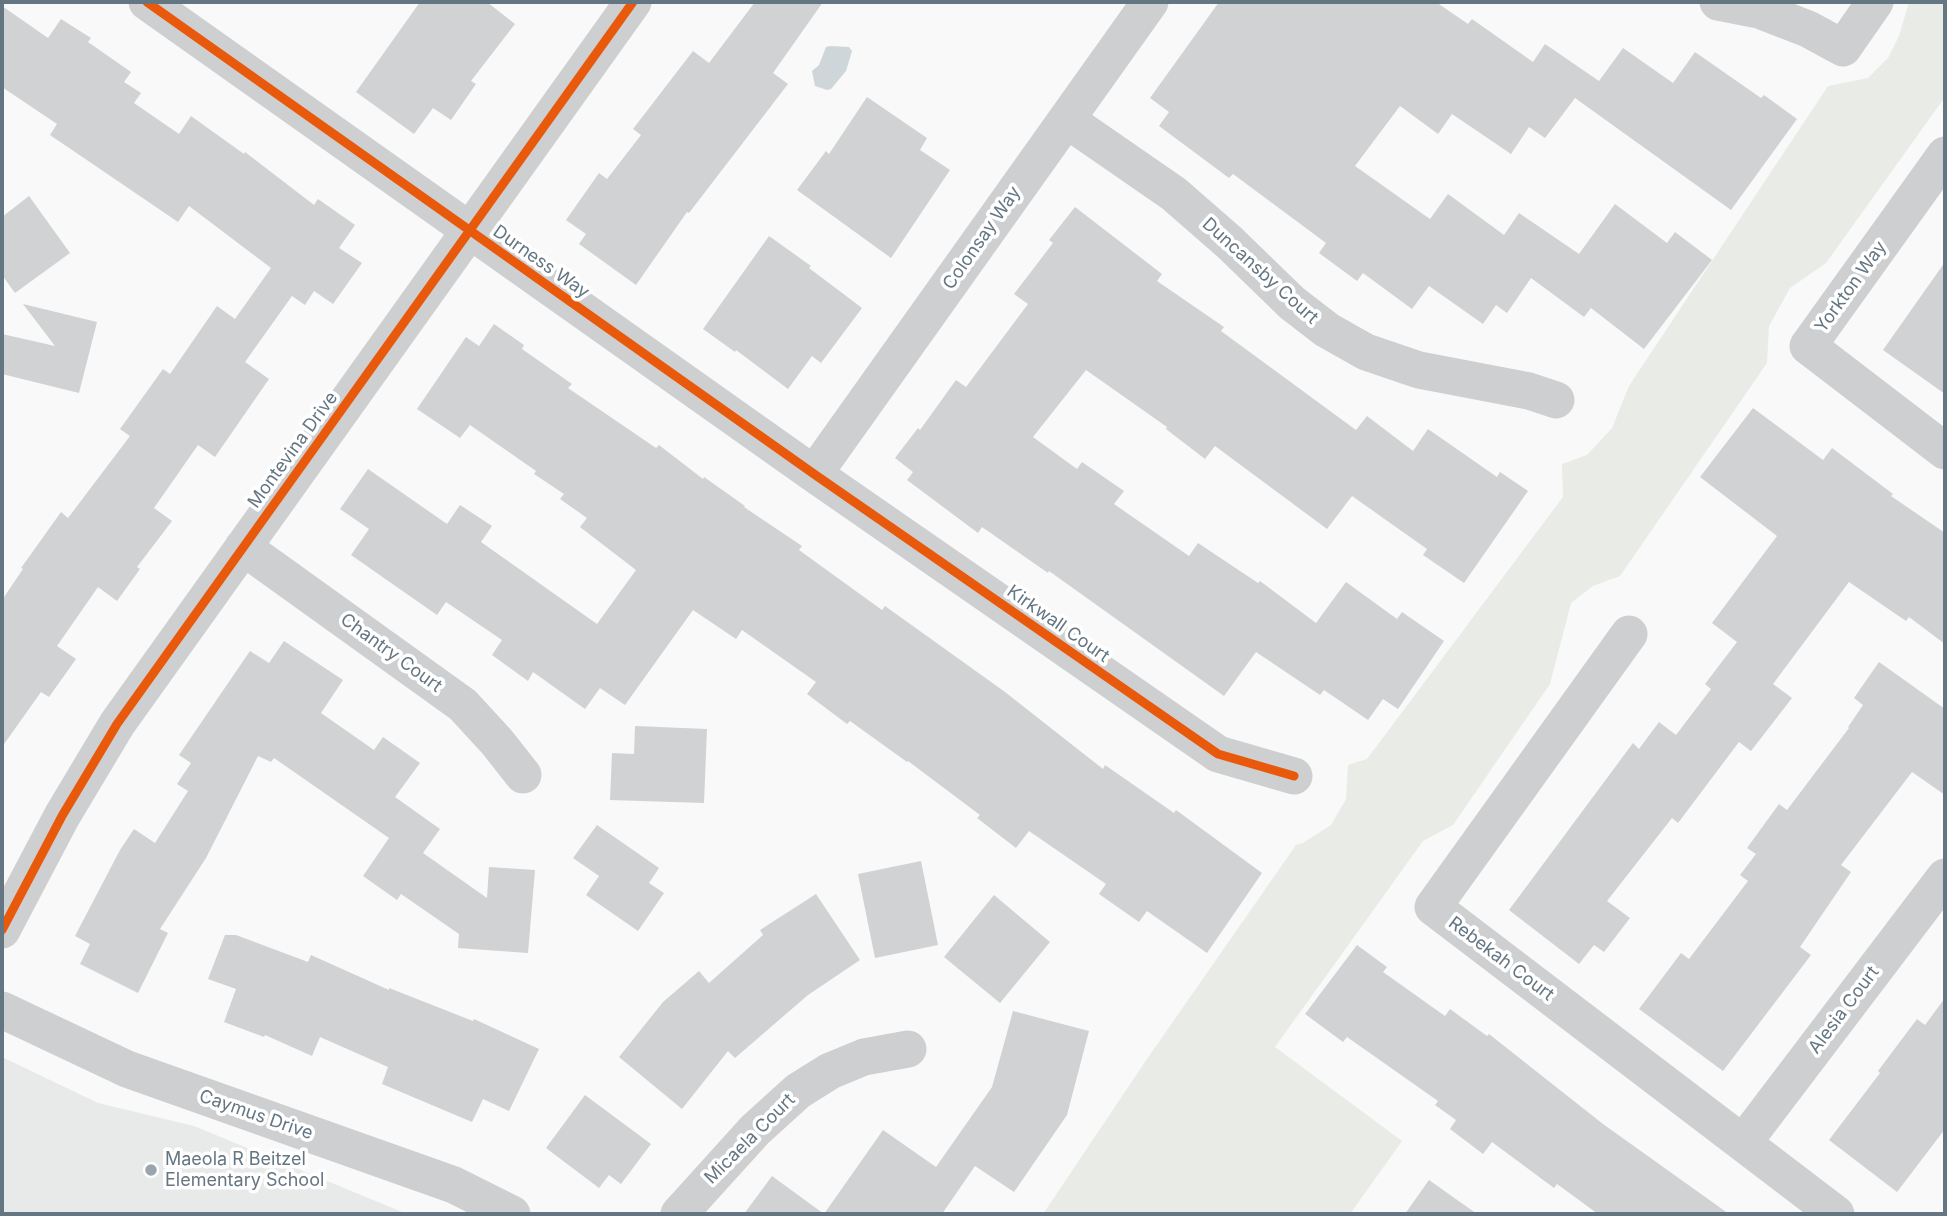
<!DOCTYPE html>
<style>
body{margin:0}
#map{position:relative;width:1947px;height:1216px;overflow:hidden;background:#f9f9f9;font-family:Inter,sans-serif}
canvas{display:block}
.frame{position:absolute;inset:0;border:4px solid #657683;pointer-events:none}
</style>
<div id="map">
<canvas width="1947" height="1216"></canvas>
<div class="frame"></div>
</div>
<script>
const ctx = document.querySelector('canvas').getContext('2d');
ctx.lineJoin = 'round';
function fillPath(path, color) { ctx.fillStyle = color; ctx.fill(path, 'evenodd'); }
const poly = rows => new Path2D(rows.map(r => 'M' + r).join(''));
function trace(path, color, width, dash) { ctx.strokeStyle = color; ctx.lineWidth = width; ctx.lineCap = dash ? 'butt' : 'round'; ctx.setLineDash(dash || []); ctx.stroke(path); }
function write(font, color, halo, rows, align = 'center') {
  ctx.font = font + ' Inter,sans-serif'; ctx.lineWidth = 7; ctx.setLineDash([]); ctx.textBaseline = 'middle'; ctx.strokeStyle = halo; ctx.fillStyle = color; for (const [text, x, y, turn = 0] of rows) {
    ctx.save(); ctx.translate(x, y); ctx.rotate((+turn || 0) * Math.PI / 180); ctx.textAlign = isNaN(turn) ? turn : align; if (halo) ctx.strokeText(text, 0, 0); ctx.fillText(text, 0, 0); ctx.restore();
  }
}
const built = poly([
 [2,1057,98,1103,194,1126,407,1214,2,1214]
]);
const green = poly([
 [1909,2,1945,2,1945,97,1826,263,1790,288,1769,326,1767,363,1620,576,1593,586,1571,603,1550,684,1453,825,1423,841,1275,1047,1402,1141,1350,1214,1043,1214,1147,1059,1296,845,1303,843,1331,825,1346,799,1348,765,1367,759,1563,497,1562,464,1587,455,1612,428,1629,386,1828,86,1868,78,1888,58,1899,36]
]);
const water = poly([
 [830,46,849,47,852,51,846,71,831,89,827,90,815,86,812,71,819,65,826,47]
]);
const building = poly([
 [420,2,487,2,515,24,471,81,476,84,451,120,433,108,414,134,356,92],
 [755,2,823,2,773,73,788,84,689,213,687,212,636,285,579,244,586,234,566,220,599,173,607,179,641,135,633,129,693,51,709,63],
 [1219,2,1436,2,1468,24,1472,19,1533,62,1545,44,1599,81,1623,48,1673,83,1695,52,1761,98,1764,95,1797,119,1731,210,1575,98,1545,138,1529,127,1511,154,1452,114,1438,134,1400,106,1355,166,1430,219,1448,194,1504,235,1519,213,1579,254,1615,204,1667,243,1675,232,1712,260,1644,349,1591,308,1584,317,1531,278,1507,313,1496,305,1483,324,1429,286,1412,309,1363,273,1357,281,1319,253,1326,243,1233,174,1229,178,1159,126,1169,112,1150,98],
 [2,6,48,38,61,19,91,38,88,42,131,72,124,82,141,93,134,103,179,134,191,116,244,154,245,152,314,205,318,199,355,225,339,248,362,263,333,304,314,291,305,305,292,296,245,362,269,379,215,457,198,445,154,508,172,521,137,567,140,569,117,601,98,587,57,646,76,659,49,697,41,692,2,747,2,600,23,569,21,568,61,512,68,518,130,436,120,429,163,369,170,374,217,306,235,319,271,268,189,206,178,222,50,135,57,124,2,87],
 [867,97,927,138,920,150,950,170,891,258,797,190,826,151,829,154],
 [29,196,70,253,15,293,2,275,2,217],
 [1075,207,1162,274,1157,281,1224,327,1221,331,1356,430,1367,416,1413,451,1428,429,1497,477,1500,472,1528,491,1464,583,1423,555,1427,549,1352,496,1327,529,1215,446,1205,459,1166,429,1167,427,1086,370,1033,437,1077,469,1082,462,1124,491,1114,504,1189,556,1198,543,1258,583,1260,581,1316,623,1346,582,1397,619,1402,612,1444,641,1398,709,1383,699,1368,720,1324,690,1320,695,1256,652,1224,696,1049,571,1048,573,982,527,978,533,907,480,913,472,895,458,918,428,920,430,956,380,966,387,1028,304,1014,294,1053,243,1049,240],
 [769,236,811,266,809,268,862,308,821,363,812,356,788,389,736,350,735,352,703,329],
 [1945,262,1945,394,1883,350],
 [23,304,97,322,79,393,2,374,2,334,55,346],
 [494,324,524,345,522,349,572,384,568,388,656,448,659,445,703,479,704,477,745,506,744,507,802,546,799,550,882,610,885,606,1005,692,1103,769,1105,765,1174,813,1176,810,1262,873,1207,953,1147,911,1139,922,1099,894,1106,884,1029,831,1016,848,977,818,980,815,908,761,907,762,850,721,847,724,807,694,816,682,742,630,736,639,693,610,625,705,600,688,585,709,533,672,528,681,492,655,502,640,446,602,437,615,351,555,369,529,340,509,368,469,447,524,460,505,492,526,481,542,597,624,636,570,580,527,587,518,560,499,564,494,534,474,536,471,470,425,460,438,417,409,466,337,479,346],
 [1753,408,1823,460,1832,448,1893,494,1891,496,1945,533,1945,644,1909,617,1906,621,1849,582,1773,684,1792,698,1751,751,1739,742,1678,823,1672,818,1607,901,1630,918,1604,952,1594,945,1579,964,1509,910,1633,743,1639,749,1659,722,1676,735,1711,689,1705,684,1737,642,1712,623,1777,536,1700,477],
 [284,641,343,680,321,713,374,750,383,737,420,763,395,797,440,829,423,853,487,898,489,867,535,870,528,953,458,948,459,934,401,894,397,900,363,876,389,838,274,758,271,762,258,756,206,858,160,929,168,933,138,993,80,964,90,944,75,936,120,850,134,829,155,843,188,791,177,784,191,763,179,755,250,651,269,663],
 [1879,662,1945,709,1945,795,1912,772,1841,865,1851,872,1800,947,1811,955,1723,1071,1639,1009,1681,953,1689,959,1748,881,1740,875,1756,854,1747,848,1779,804,1787,810,1849,728,1848,727,1863,705,1854,698],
 [635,726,707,729,704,803,610,800,612,753,634,754],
 [597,825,659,868,649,883,664,893,638,931,586,895,599,876,573,858],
 [921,861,938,945,875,958,858,874],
 [816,894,860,960,808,995,735,1058,728,1051,682,1109,619,1057,663,1002,699,971,709,983,763,935,760,930],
 [994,895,1050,942,1000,1003,944,957],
 [225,935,236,935,308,962,311,955,389,990,389,988,473,1021,474,1019,539,1049,509,1111,483,1099,472,1122,382,1084,388,1067,320,1037,312,1056,265,1035,264,1037,224,1022,236,989,208,979],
 [1357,945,1387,967,1383,972,1445,1016,1450,1009,1487,1036,1489,1034,1603,1124,1729,1214,1598,1214,1557,1184,1554,1188,1492,1142,1483,1154,1450,1129,1456,1120,1435,1105,1438,1101,1347,1037,1343,1042,1305,1014],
 [1945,998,1945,1129,1897,1192,1829,1140,1880,1073,1878,1071,1917,1019,1925,1025],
 [1013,1011,1089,1031,1067,1115,1014,1192,975,1166,942,1214,744,1214,772,1176,824,1214,883,1130,936,1167,992,1087],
 [585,1095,651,1144,621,1184,609,1175,599,1188,546,1148],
 [1429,1180,1477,1214,1405,1214]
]);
const minor = poly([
 [147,2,814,474,1218,754,1294,776],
 [1718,2,1759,10,1808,29,1843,48,1875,2],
 [1067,120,1174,194,1229,242,1292,303,1327,330,1366,352,1419,370,1529,391,1556,400],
 [1945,155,1808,346,1945,451],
 [814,474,1150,2],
 [243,547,463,705,497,742,523,775],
 [1629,634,1433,907,1836,1214],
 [2,930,62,816,117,724,633,2],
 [2,1010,127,1069,454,1185,512,1214],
 [1743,1143,1945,877],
 [679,1214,755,1130,798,1091,830,1071,864,1057,908,1049]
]);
const cycleway = poly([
 [147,2,814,474,1218,754,1294,776],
 [2,930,62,816,117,724,633,2]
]);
const markers = [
 [151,1170,7,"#99a4ac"]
];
const streetNames = [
 ["Colonsay Way",982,238,-55],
 ["Durness Way",541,262,35],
 ["Duncansby Court",1260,271,42],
 ["Yorkton Way",1851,287,-54],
 ["Montevina Drive",293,450,-54],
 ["Kirkwall Court",1058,624,35],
 ["Chantry Court",391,653,36],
 ["Rebekah Court",1501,959,37],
 ["Alesia Court",1844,1010,-53],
 ["Caymus Drive",256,1115,19],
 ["Micaela Court",750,1139,-45]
];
const poiNames = [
 ["Maeola R Beitzel",165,1160],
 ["Elementary School",165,1181]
];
fillPath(built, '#e8e9e9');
fillPath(green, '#e8ebe6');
fillPath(water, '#ced6d9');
fillPath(building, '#d0d2d3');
trace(minor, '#cecfd0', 37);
trace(cycleway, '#e8590c', 9);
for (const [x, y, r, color] of markers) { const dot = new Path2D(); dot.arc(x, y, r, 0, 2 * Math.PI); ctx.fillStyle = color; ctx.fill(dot); trace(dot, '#fff', 2.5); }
write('18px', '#657683', '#fff', streetNames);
write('18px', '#657683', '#fff', poiNames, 'left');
</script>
